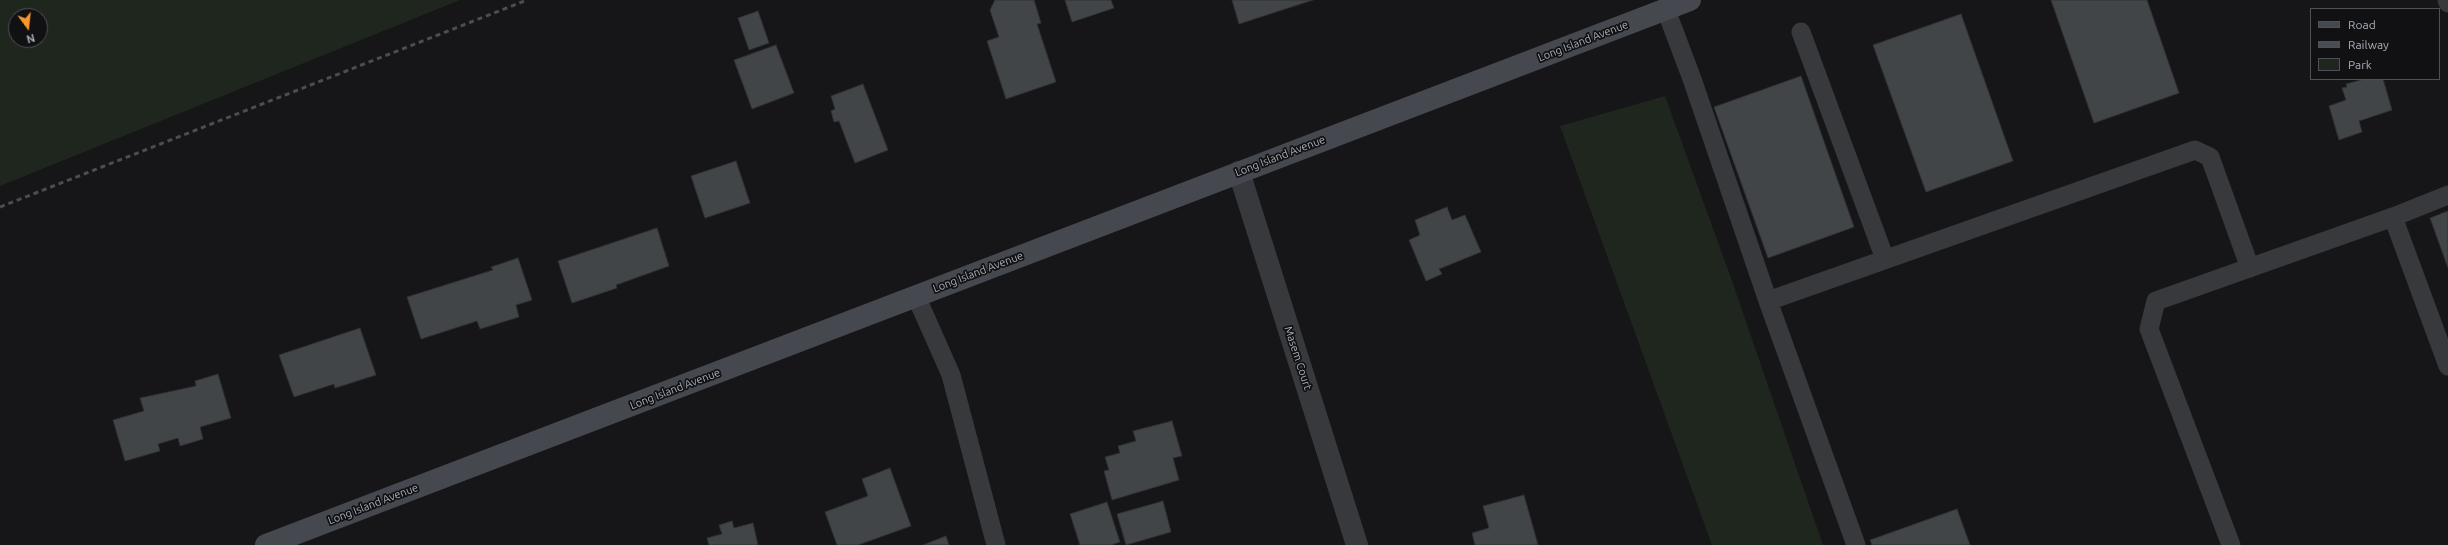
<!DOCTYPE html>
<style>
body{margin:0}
#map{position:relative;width:2448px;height:545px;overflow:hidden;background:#161618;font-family:Ubuntu,sans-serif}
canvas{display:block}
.legend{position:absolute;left:2310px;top:8px;width:130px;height:72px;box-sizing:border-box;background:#111113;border:1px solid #4d5055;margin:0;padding:5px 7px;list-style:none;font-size:12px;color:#a8afb9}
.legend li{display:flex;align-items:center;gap:8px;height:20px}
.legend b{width:20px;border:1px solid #4d5055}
.north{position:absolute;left:8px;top:8px;width:40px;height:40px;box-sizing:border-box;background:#111113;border:1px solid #4d5055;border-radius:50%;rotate:165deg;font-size:11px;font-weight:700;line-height:16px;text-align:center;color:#a8afb9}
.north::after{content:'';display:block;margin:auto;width:14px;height:18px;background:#f9972d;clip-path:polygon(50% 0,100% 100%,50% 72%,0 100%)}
</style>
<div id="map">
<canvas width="2448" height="545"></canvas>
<ul class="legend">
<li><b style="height:5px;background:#45484e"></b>Road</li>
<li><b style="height:5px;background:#4a4d53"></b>Railway</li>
<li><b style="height:11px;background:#1e261e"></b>Park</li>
</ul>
<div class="north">N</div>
</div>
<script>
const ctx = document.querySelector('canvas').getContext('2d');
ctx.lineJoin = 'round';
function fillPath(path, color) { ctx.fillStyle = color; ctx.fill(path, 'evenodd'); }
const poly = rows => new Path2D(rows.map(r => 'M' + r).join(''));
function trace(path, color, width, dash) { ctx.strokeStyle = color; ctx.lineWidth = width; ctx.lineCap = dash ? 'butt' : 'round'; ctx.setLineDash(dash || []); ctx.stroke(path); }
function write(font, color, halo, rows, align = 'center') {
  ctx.font = font + ' Ubuntu,sans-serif'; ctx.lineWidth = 3.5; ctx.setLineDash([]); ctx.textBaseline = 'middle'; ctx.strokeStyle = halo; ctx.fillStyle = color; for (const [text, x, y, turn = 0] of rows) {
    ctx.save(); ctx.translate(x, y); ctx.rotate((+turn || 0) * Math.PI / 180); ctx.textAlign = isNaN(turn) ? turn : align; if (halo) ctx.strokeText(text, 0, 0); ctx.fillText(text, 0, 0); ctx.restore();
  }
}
const green = poly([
 [0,0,460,0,0,186],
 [16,16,40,16,40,40,16,40],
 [1665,96,1731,278,1823,545,1712,545,1560,126]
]);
const building = poly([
 [995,0,1034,0,1041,23,1037,24,1056,82,1006,99,987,41,999,37,990,10,995,0],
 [1065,0,1111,0,1114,8,1072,22,1065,0],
 [1232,0,1313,0,1239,24,1232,0],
 [2051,0,2147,0,2179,93,2094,123,2051,0],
 [758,11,769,43,749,50,738,18,758,11],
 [1961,14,2013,161,1926,192,1873,45,1961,14],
 [776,45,794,93,752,109,734,60,776,45],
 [1801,76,1854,227,1768,258,1714,107,1801,76],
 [2364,79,2383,79,2392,110,2359,121,2362,132,2339,140,2329,106,2346,100,2342,88,2347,87,2346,84,2364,79],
 [863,84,888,150,855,163,839,121,834,122,831,111,835,109,831,96,863,84],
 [736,161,750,203,705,218,691,176,736,161],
 [1447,207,1452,220,1465,215,1481,252,1439,269,1442,274,1426,281,1409,240,1420,235,1415,220,1447,207],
 [2448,211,2448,268,2430,218,2448,211],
 [657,228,669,266,616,285,617,288,572,303,558,261,657,228],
 [518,258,532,300,516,305,519,317,480,329,477,321,421,339,407,297,493,270,491,267,518,258],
 [360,328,376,375,335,388,334,384,294,397,279,355,360,328],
 [218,374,231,418,200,427,203,439,180,446,178,438,158,444,160,451,125,461,113,420,144,411,140,398,196,386,195,381,218,374],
 [1172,421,1182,456,1173,458,1179,480,1112,500,1104,471,1109,470,1105,457,1120,453,1118,446,1136,441,1133,431,1172,421],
 [890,468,911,526,858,545,837,545,825,512,868,496,862,479,890,468],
 [1524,495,1538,545,1475,545,1472,533,1489,528,1483,506,1524,495],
 [1163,501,1171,532,1126,545,1117,514,1163,501],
 [1107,502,1120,542,1111,545,1080,545,1070,514,1107,502],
 [1957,509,1970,545,1872,545,1870,540,1957,509],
 [732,521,734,528,753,523,758,545,709,545,707,538,722,534,719,525,732,521],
 [946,536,949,545,923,545,946,536]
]);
const lane = poly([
 [2447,0,2448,3],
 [1666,10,1692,79,1768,301,2195,150,2210,157,2250,268],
 [1801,32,1885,259],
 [2393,217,2448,195],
 [916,296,951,375,996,545],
 [1768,301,1856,545],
 [2231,545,2149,329,2156,301,2393,217,2448,366]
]);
const street = poly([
 [1239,172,1357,545]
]);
const secondary = poly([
 [266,545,1690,0]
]);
const rail = poly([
 [0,207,527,0]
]);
const streetNames = [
 ["Long Island Avenue",1583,41,-21],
 ["Long Island Avenue",1280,156,-21],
 ["Long Island Avenue",978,272,-21],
 ["Masem Court",1298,358,72],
 ["Long Island Avenue",675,389,-21],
 ["Long Island Avenue",373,504,-21]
];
fillPath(green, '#1e261e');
fillPath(building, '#424548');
trace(building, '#303134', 1);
trace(lane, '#37393d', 19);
trace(street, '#37393d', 22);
trace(secondary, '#45484e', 22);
trace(rail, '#4a4d53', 3, [5, 4]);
write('11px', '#a8afb9', '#111113', streetNames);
</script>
